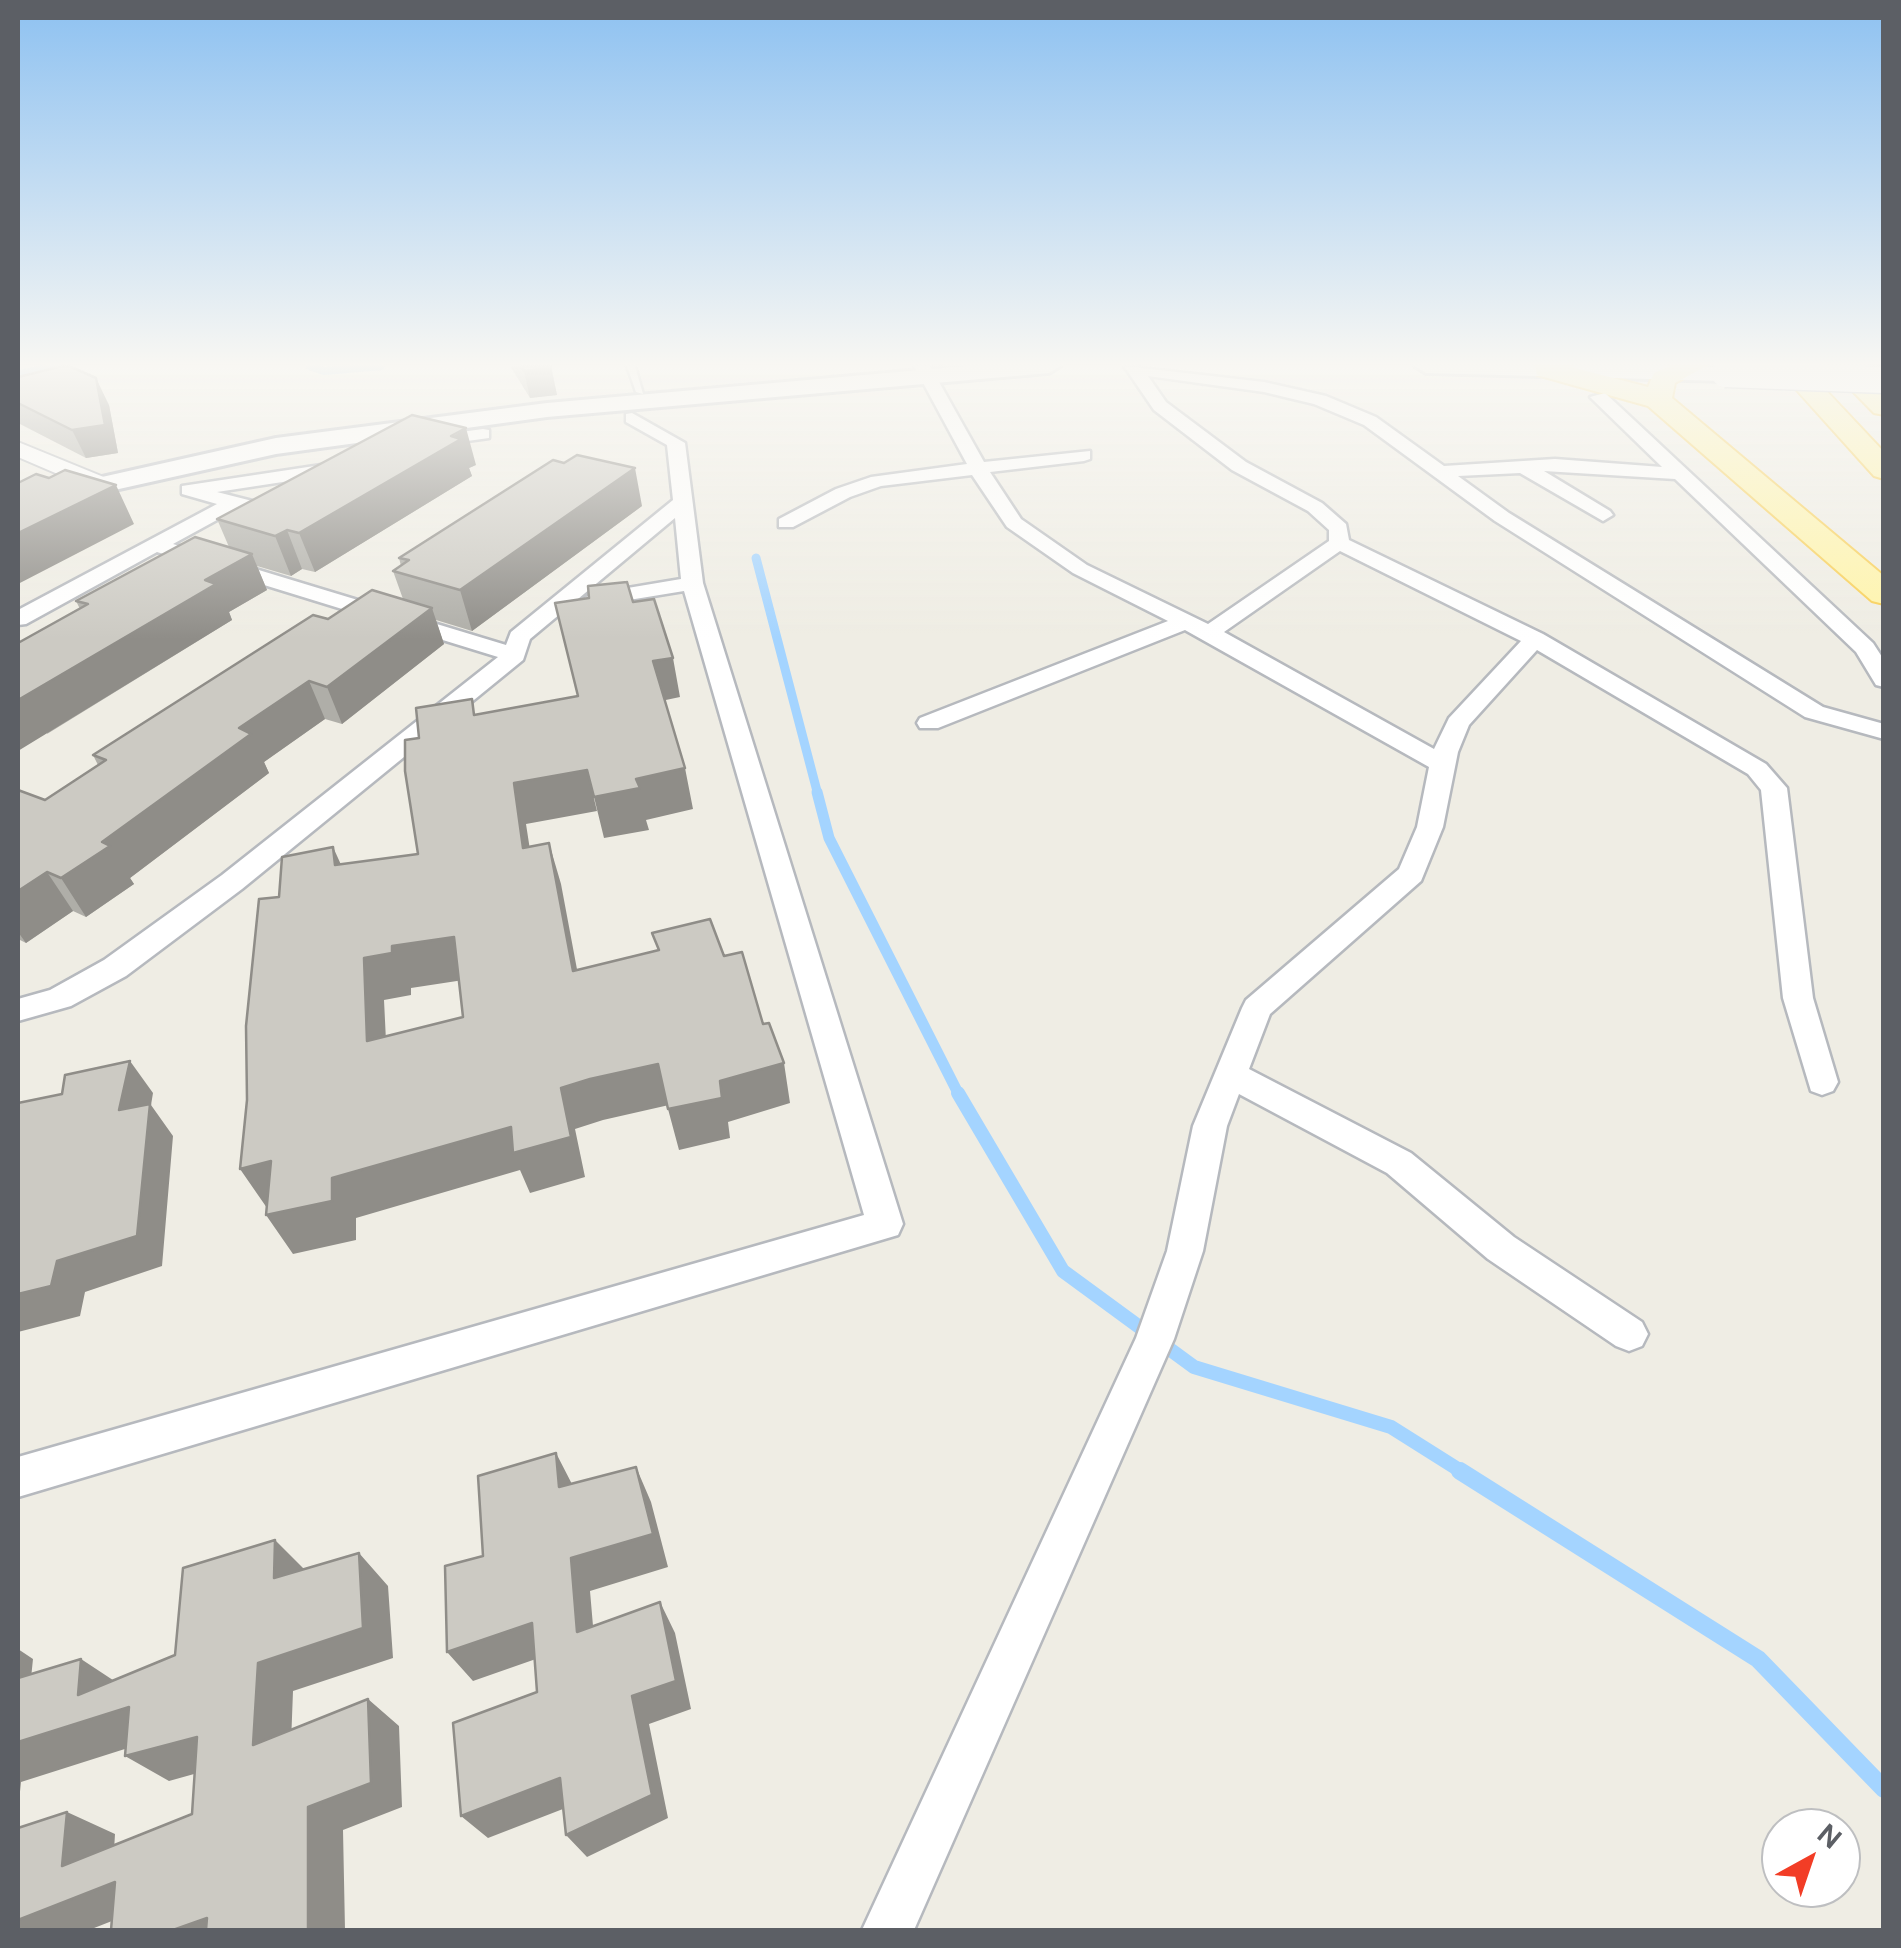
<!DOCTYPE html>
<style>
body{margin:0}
#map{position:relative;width:1901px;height:1948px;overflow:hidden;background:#efede4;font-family:"DM Sans",sans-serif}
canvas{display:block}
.frame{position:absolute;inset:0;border:20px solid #5c5f65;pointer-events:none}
.north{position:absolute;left:1761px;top:1808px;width:100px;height:100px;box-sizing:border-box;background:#fff;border:2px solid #bebfc1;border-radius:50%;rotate:40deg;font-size:28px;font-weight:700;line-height:40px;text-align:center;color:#5c5f65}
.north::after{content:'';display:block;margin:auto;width:35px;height:45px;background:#f23d26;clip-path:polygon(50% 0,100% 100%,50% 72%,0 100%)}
</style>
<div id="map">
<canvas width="1901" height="1948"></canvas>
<div class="frame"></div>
<div class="north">N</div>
</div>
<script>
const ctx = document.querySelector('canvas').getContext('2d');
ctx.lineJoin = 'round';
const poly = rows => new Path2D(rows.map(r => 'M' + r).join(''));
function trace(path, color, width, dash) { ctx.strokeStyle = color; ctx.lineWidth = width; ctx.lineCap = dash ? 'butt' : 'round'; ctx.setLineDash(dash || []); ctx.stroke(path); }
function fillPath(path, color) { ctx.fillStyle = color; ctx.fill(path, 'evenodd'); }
const streamFar4 = poly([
 [310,366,324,371,381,366],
 [18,374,58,366]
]);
const streamFar3 = poly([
 [756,558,818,795]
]);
const streamFar2 = poly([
 [817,792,829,838,959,1095]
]);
const streamFar1 = poly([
 [958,1093,1063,1271,1194,1367,1391,1427,1464,1473]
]);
const stream = poly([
 [1460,1471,1758,1659,1884,1789]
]);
const service = poly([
 [627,366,635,366,643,394,636,392,627,366]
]);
const minor = poly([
 [914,366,930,366,984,462,1090,451,1090,459,1084,461,990,472,1021,519,1087,565,1208,624,1329,541,1329,530,1308,511,1232,470,1154,410,1124,366,1264,382,1326,396,1376,417,1444,466,1555,459,1662,467,1590,397,1605,393,1873,643,1884,660,1884,687,1876,685,1856,652,1675,479,1544,471,1610,511,1613,515,1603,521,1520,473,1458,476,1509,513,1823,707,1884,724,1884,739,1805,717,1495,521,1364,425,1314,404,1264,392,1148,376,1166,402,1246,462,1322,503,1346,524,1349,540,1543,634,1766,764,1787,788,1813,998,1838,1082,1833,1091,1822,1095,1811,1091,1783,998,1761,790,1748,774,1537,650,1469,725,1458,752,1443,827,1421,881,1270,1014,1249,1069,1411,1153,1514,1237,1642,1322,1648,1334,1642,1346,1629,1351,1616,1346,1488,1259,1387,1173,1239,1094,1227,1126,1203,1251,1174,1339,914,1930,862,1930,1136,1338,1167,1251,1193,1126,1242,1008,1246,1000,1399,869,1417,827,1429,767,1185,630,938,728,920,728,917,723,920,718,1168,621,1073,573,1007,527,972,475,881,486,850,497,793,527,779,527,779,519,836,489,871,477,967,464,914,366],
 [1340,551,1521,641,1449,718,1434,749,1224,632,1340,551],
 [632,413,685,443,703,583,903,1224,898,1235,18,1497,18,1457,864,1215,684,591,592,606,581,600,592,594,681,579,675,518,530,639,523,660,242,889,126,976,71,1006,18,1021,18,999,50,990,104,960,222,875,498,657,157,552,26,624,18,625,18,610,217,504,182,494,182,486,341,462,350,468,348,472,217,492,272,506,281,503,291,509,274,519,237,509,173,544,506,645,511,632,673,500,667,445,626,422,626,414,632,413],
 [483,429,489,430,489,438,431,446,422,441,431,436,483,429]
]);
const tertiary = poly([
 [18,442,111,480,115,485,103,492,95,490,18,457,18,442]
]);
const secondary = poly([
 [966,366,1060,366,1049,373,547,417,276,454,110,491,18,520,18,503,93,479,276,438,547,403,966,366],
 [1415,366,1697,366,1725,367,1737,374,1725,381,1426,373,1415,366]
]);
const primary = poly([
 [1535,366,1567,366,1648,387,1654,373,1670,366,1706,366,1675,383,1672,398,1884,576,1884,604,1872,601,1648,406,1537,375,1535,366],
 [1775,366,1803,366,1884,452,1884,479,1874,476,1775,366],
 [1828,366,1856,366,1884,392,1884,415,1874,413,1828,366]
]);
const secondaryBridge = poly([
 [1725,374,1884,380]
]);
const wall = poly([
 [510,366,551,366,557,395,530,398],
 [18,377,109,405,118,453,86,458,18,423],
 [476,465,469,468,472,476,315,572,302,569,291,576,257,566,267,590,229,612,232,620,47,734,80,609,76,601,229,547,217,519],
 [642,506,472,631,436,620,444,644,342,724,325,719,264,762,269,773,130,878,134,884,86,917,73,911,26,943,18,939,18,790,45,800,98,765,93,755,328,619,403,599,393,571,401,566,399,558]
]);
const shadedWall = poly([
 [551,366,557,395,530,398,524,371],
 [96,378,109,405,118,453,86,458,72,430],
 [466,428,476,465,469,468,472,476,315,572,299,533],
 [635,468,642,506,472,631,460,590],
 [116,485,134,524,18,584,18,533],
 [287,530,302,569,291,576,275,536],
 [252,554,267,590,229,612,232,620,18,751,18,700,205,580],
 [432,608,444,644,342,724,327,687],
 [673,658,680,697,661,701,653,661],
 [309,681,325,719,264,762,269,773,130,878,134,884,86,917,61,878,239,728],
 [685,768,693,809,646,820,649,830,604,838,594,797,636,779],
 [587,770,597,811,526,824,536,889,523,848,514,783],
 [549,843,561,884,585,1012,573,971],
 [333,847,352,889,335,865],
 [47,872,73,911,26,943,18,932,18,891],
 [454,937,470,979,411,988,411,995,384,1000,388,1082,367,1041,364,958,392,946],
 [130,1061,153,1093,151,1105,173,1136,162,1266,85,1292,80,1316,18,1332,18,1294,57,1261,119,1110],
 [784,1063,790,1103,728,1122,730,1138,679,1150,668,1109,720,1081],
 [658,1064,669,1105,603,1120,575,1129,585,1177,530,1193,520,1170,356,1218,356,1240,293,1254,266,1215,332,1178,561,1088,590,1079],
 [271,1161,267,1208,240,1169],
 [556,1453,574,1488,559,1487],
 [636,1467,651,1502,668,1567,590,1591,596,1661,577,1632,571,1558],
 [275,1540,308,1573,274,1578],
 [359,1553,388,1586,393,1658,293,1691,290,1770,253,1745,258,1663],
 [660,1602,675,1633,691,1709,649,1724,668,1818,587,1857,566,1835],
 [532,1623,553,1653,473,1681,447,1652],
 [18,1649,33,1659,27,1717,18,1712],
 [81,1659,125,1688,129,1707,172,1734,21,1782,18,1811,18,1742,78,1695],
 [368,1699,399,1726,402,1807,343,1830,345,1930,308,1930,308,1807],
 [197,1737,237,1762,169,1781,125,1756],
 [560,1778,581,1802,488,1838,461,1816],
 [67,1812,115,1834,112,1884,115,1882,163,1901,89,1930,18,1930,18,1920,62,1866],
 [207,1918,237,1930,173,1930]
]);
const building = poly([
 [63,366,69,366,96,378,105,425,72,430,18,403,18,377,63,366],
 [521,366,551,366,551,368,524,371,521,366],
 [412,415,466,428,451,436,461,439,299,533,287,530,275,536,217,519,412,415],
 [577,455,635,468,460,590,393,571,409,560,399,558,553,460,564,463,577,455],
 [65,470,116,485,18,533,18,483,36,474,49,478,65,470],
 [195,537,252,554,205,580,216,584,18,700,18,643,88,604,76,601,195,537],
 [627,582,633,602,654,599,673,658,653,661,685,768,636,779,640,788,594,797,587,770,514,783,523,848,549,843,573,971,659,950,652,933,710,919,724,956,742,952,763,1024,769,1023,784,1063,720,1081,722,1098,668,1109,658,1064,590,1079,561,1088,571,1137,513,1153,511,1127,332,1178,332,1201,266,1215,271,1161,240,1169,247,1100,246,1026,259,899,279,897,282,857,333,847,335,865,418,854,405,771,405,740,419,738,416,708,472,699,474,715,578,696,555,603,589,598,588,586,627,582],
 [454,937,463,1017,367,1041,364,958,392,953,392,946,454,937],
 [372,590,432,608,327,687,309,681,239,728,251,734,102,842,110,846,61,878,47,872,18,891,18,790,45,800,106,760,93,755,313,615,328,619,372,590],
 [130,1061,119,1110,150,1104,137,1236,57,1261,51,1286,18,1294,18,1103,62,1094,65,1075,130,1061],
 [556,1453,559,1487,636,1467,653,1534,571,1558,577,1632,660,1602,676,1681,632,1696,652,1795,566,1835,560,1778,461,1816,453,1723,537,1692,532,1623,447,1652,445,1566,483,1556,478,1476,556,1453],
 [275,1540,274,1578,359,1553,363,1628,258,1663,253,1745,368,1699,371,1783,308,1807,308,1930,206,1930,207,1918,173,1930,111,1930,115,1882,18,1920,18,1828,67,1812,62,1866,192,1814,197,1737,125,1756,129,1707,18,1742,18,1678,81,1659,78,1695,175,1655,183,1568,275,1540]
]);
trace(streamFar4, '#a4d4ff', 8);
trace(streamFar3, '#a4d4ff', 9);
trace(streamFar2, '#a4d4ff', 11);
trace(streamFar1, '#a4d4ff', 14);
trace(stream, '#a4d4ff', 18);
trace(service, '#b6b9be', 5);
trace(minor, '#b6b9be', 5);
trace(tertiary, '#b6b9be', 4);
trace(secondary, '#b9bcc3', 6);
trace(primary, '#f9cf53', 4);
fillPath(service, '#fff');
fillPath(minor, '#fff');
fillPath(tertiary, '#fff');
fillPath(secondary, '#fff');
fillPath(primary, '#fff4a9');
trace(secondaryBridge, '#b9bcc3', 29, []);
trace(secondaryBridge, '#fff', 26);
fillPath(wall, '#afaea8');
fillPath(shadedWall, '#8f8d88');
fillPath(building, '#cccac3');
trace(building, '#8f8d88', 2.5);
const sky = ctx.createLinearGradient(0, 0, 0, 639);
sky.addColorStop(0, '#8dc1f1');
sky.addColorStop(0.57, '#f8f7f3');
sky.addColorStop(1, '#f8f7f300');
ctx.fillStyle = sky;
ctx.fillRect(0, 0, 1901, 639);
</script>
